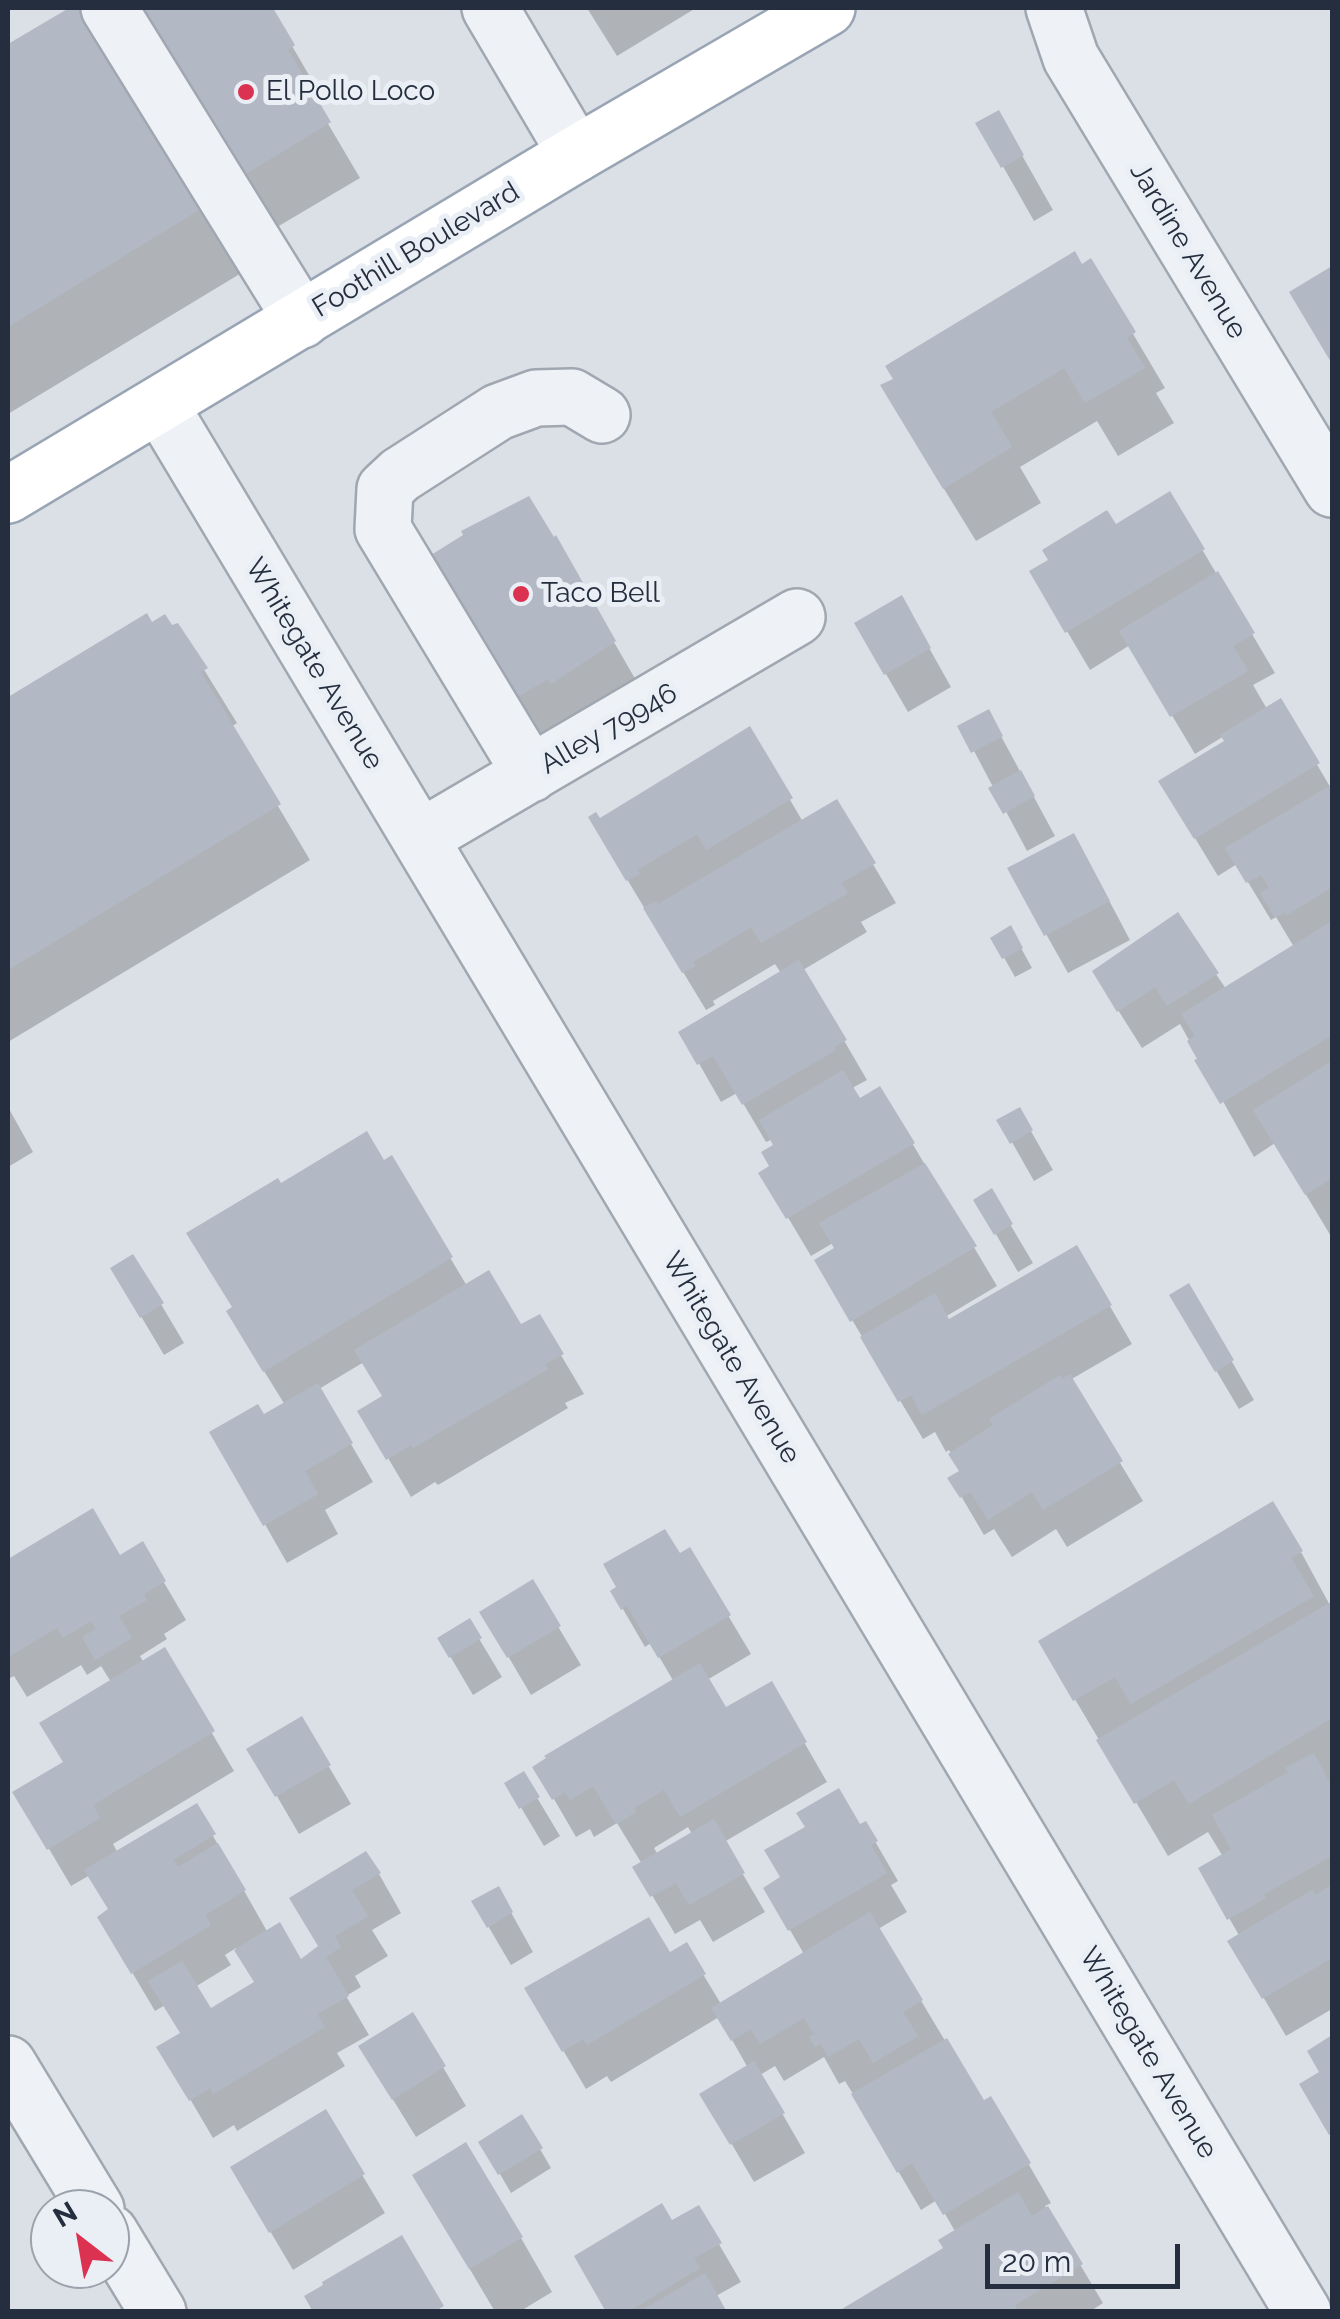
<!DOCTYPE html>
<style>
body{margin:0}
#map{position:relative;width:1340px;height:2319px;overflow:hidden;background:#dbe0e7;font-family:Raleway,sans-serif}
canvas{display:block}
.frame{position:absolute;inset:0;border:10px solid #242e3e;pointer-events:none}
.north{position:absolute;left:30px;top:2189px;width:100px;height:100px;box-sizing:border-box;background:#eaeff5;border:2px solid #9ba2ac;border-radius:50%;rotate:329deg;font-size:28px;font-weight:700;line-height:40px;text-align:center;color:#242e3e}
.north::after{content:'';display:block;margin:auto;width:35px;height:45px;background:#db3251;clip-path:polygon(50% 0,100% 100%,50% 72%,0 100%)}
.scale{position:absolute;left:985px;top:2244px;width:195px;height:45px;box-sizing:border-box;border:5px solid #242e3e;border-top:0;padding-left:12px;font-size:30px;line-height:35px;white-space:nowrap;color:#242e3e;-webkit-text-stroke:8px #eaeff5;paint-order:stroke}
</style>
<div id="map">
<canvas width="1340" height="2319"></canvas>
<div class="frame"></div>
<div class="north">N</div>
<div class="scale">20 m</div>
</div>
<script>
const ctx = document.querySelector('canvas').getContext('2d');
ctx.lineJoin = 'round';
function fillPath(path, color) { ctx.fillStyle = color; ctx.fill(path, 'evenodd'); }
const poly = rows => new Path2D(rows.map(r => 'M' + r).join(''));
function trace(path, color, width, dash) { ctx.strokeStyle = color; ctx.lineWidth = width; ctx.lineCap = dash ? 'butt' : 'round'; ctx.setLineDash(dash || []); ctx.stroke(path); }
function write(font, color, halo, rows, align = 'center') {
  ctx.font = font + ' Raleway,sans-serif'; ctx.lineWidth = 10; ctx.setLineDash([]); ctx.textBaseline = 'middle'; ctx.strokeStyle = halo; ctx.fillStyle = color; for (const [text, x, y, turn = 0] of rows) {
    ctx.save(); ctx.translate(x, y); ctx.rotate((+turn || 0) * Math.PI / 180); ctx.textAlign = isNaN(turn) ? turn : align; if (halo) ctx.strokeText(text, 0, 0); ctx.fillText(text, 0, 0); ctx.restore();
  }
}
const shadow = poly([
 [74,8,93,8,248,269,8,414,8,47],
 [141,8,270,8,324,101,317,105,360,178,272,230],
 [587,8,696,8,617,56],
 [998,113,1053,210,1034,221,979,124],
 [1090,261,1165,388,1156,393,1174,423,1118,456,1097,421,1020,467,1041,503,976,541,914,440],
 [1170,495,1275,673,1253,685,1267,709,1280,702,1332,790,1332,1238,1275,1143,1254,1157,1180,1024,1142,1048,1118,1010,1177,916,1226,989,1294,947,1276,917,1271,920,1237,864,1218,876,1184,820,1227,742,1224,736,1195,754,1130,645,1090,670,1032,572],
 [901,598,951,687,908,712,857,624],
 [146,616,151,626,177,626,237,723,231,727,310,860,8,1042,8,699],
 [607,630,645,696,550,751,497,668],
 [988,712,1055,836,1027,851,974,751],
 [749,730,803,822,836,802,896,903,861,922,867,932,803,970,867,1080,854,1087,853,1092,859,1102,880,1089,997,1286,945,1317,949,1322,1076,1248,1132,1344,1070,1380,1143,1501,1067,1547,1056,1529,1012,1557,994,1529,984,1535,951,1479,962,1472,949,1450,946,1452,935,1432,923,1439,817,1261,837,1249,833,1243,811,1256,762,1174,772,1167,777,1146,773,1139,766,1142,737,1093,721,1102,681,1032,781,973,775,964,713,1001,715,1005,706,1010,613,856,599,821],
 [1095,874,1130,940,1068,973,1046,934],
 [1010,928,1032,968,1015,977,993,938],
 [8,1107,33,1152,8,1167],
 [1019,1110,1053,1170,1034,1181,1000,1121],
 [391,1159,467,1286,521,1327,539,1318,584,1394,565,1403,568,1408,438,1485,435,1482,411,1497,361,1412,385,1398,364,1362,319,1389,373,1482,325,1510,338,1534,287,1563,213,1433,264,1417,285,1405,251,1350,234,1309,280,1186,383,1163],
 [991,1192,1033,1263,1018,1272,976,1200],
 [133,1257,184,1343,164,1355,113,1269],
 [1189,1287,1254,1400,1239,1409,1195,1335],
 [92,1512,119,1558,142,1545,186,1620,164,1634,167,1639,140,1656,144,1663,164,1651,234,1771,113,1844,118,1853,196,1806,268,1933,300,1963,320,1948,292,1899,379,1874,401,1913,372,1930,388,1956,355,1976,361,1987,346,1996,369,2035,337,2053,345,2066,237,2131,234,2125,213,2138,160,2048,182,2034,165,2005,155,2011,100,1918,110,1911,90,1875,71,1886,16,1793,65,1763,111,1682,101,1666,87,1675,81,1665,27,1697,14,1676,8,1679,8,1562],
 [236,1948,257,1983,210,2012,195,1987,231,1965,225,1955],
 [689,1550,751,1654,707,1680,726,1710,771,1685,827,1782,724,1842,765,1912,713,1942,700,1920,675,1934,636,1868,642,1864,617,1823,594,1837,590,1829,576,1837,536,1768,674,1682,651,1643,645,1647,613,1592],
 [688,1827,692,1834,658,1855,654,1848],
 [1301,1552,1332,1609,1332,2009,1286,2036,1231,1942,1240,1937,1201,1869,1222,1855,1208,1832,1168,1856,1041,1642],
 [532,1583,581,1665,531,1695,482,1612],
 [469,1622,502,1677,473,1695,440,1639],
 [301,1720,351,1804,299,1834,250,1750],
 [523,1774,560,1836,544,1846,507,1784],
 [865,1824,898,1881,891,1885,907,1912,878,1929,983,2104,991,2099,1051,2203,1045,2206,1103,2303,1089,2312,841,2312,946,2249,956,2233,937,2200,921,2210,853,2094,845,2081,839,2084,824,2057,784,2081,775,2066,760,2075,805,2153,754,2182,703,2095,748,2068,719,2017,611,2082,607,2076,586,2089,527,1989,669,1956,686,1946,721,2004,804,1954,766,1889],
 [498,1889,533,1952,511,1965,474,1902],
 [412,2015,466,2106,416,2137,384,2085],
 [1332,2038,1332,2137,1302,2085,1322,2073,1310,2051],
 [325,2113,385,2213,293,2270,233,2168],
 [522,2118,551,2168,511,2193,482,2143],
 [698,2208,741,2282,716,2296,725,2312,609,2312,672,2224],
 [446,2229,521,2238,552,2292,519,2312,492,2312,494,2310]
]);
const building = poly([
 [69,8,96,8,212,202,8,327,8,44],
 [138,8,273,8,295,45,288,50,331,122,239,178],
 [999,110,1024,155,1001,168,975,123],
 [1075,251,1082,264,1091,258,1136,332,1127,338,1145,368,1085,403,1064,368,991,412,1012,447,943,489,880,385,893,379,885,366],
 [1332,266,1332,364,1289,292],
 [1170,491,1205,549,1065,633,1029,571,1048,560,1042,550,1107,510,1116,524],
 [529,496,554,537,556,535,616,641,551,684,548,679,516,698,462,613,465,611,431,555,463,535,461,531],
 [1218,571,1255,633,1233,646,1248,671,1170,717,1119,631],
 [902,595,931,648,884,675,854,623],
 [147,613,152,622,165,614,172,625,178,623,208,668,201,672,281,804,8,970,8,697],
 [1281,698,1320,763,1194,839,1158,781,1224,741,1220,735],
 [989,709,1003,736,971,753,957,726],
 [750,726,793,798,706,850,697,834,637,870,640,874,626,881,588,817,596,812,600,818],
 [1021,770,1035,796,1003,814,988,788],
 [1331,785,1332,887,1286,916,1285,912,1275,918,1260,893,1269,888,1261,875,1246,883,1225,848],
 [837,799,876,863,841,883,848,893,761,943,751,927,693,962,695,966,682,973,643,908,656,901,658,904],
 [1074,833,1110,901,1044,936,1007,868],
 [1178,912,1219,973,1167,1006,1155,987,1117,1012,1092,971],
 [1332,921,1332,1035,1220,1104,1194,1060,1197,1059,1187,1041,1195,1036,1181,1014],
 [1011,925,1023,948,1002,959,990,938],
 [799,960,847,1040,834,1047,836,1050,742,1105,713,1056,697,1065,678,1032],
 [1332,1061,1332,1178,1305,1195,1253,1110],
 [843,1070,860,1098,880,1086,915,1143,786,1219,758,1173,769,1166,761,1152,773,1145,759,1120],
 [1020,1107,1033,1130,1010,1144,996,1120],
 [367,1131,384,1160,392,1155,453,1257,263,1372,226,1311,232,1307,186,1233,278,1178,281,1183],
 [925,1163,977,1246,850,1322,814,1260,834,1248,819,1223],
 [992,1188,1013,1224,994,1235,973,1200],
 [1077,1245,1112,1305,922,1415,911,1395,898,1402,860,1337,935,1293,949,1319],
 [133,1254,164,1303,140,1318,110,1268],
 [489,1270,521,1324,540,1314,564,1354,545,1364,548,1369,413,1448,411,1445,386,1460,357,1411,382,1396,354,1350],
 [1189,1283,1234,1360,1215,1372,1169,1295],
 [1070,1374,1123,1461,1043,1510,1032,1492,988,1520,970,1492,960,1498,947,1478,959,1471,948,1454,993,1425,989,1419,1060,1375,1062,1379],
 [318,1383,353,1443,305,1471,318,1494,263,1526,209,1432,258,1404,264,1414],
 [1273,1501,1303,1551,1291,1558,1314,1596,1131,1704,1115,1677,1073,1701,1038,1641],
 [93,1508,120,1555,143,1541,166,1581,144,1594,147,1600,119,1616,132,1638,95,1660,82,1637,96,1629,91,1621,63,1638,57,1628,8,1657,8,1559],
 [665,1529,680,1553,690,1547,731,1615,658,1658,627,1606,621,1610,610,1591,616,1587,603,1564],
 [533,1579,561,1626,507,1658,479,1612],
 [1331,1602,1332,1718,1189,1804,1174,1780,1134,1804,1096,1740],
 [470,1618,482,1638,449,1658,437,1638],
 [165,1647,215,1731,93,1805,100,1818,47,1850,12,1792,63,1762,39,1723],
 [700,1663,726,1707,772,1681,807,1742,680,1817,664,1790,634,1808,636,1812,616,1824,593,1786,570,1800,565,1792,552,1800,532,1767,546,1758,544,1756],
 [302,1716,331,1765,275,1797,246,1749],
 [1314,1753,1332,1787,1332,1856,1264,1894,1266,1898,1227,1920,1198,1868,1231,1849,1212,1815,1288,1772,1285,1768],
 [524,1771,540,1797,519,1809,504,1783],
 [839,1788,860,1824,866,1821,878,1841,871,1845,887,1873,788,1931,763,1888,780,1877,764,1850,805,1827,796,1813],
 [197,1803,216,1834,173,1860,178,1867,218,1843,246,1890,205,1915,211,1925,131,1974,97,1917,108,1909,84,1870],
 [714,1819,745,1873,689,1905,676,1883,650,1897,632,1867],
 [366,1851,381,1873,352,1890,368,1916,335,1936,341,1947,326,1957,349,1996,317,2014,325,2027,213,2094,210,2088,189,2101,156,2047,180,2033,148,1981,182,1961,211,2008,254,1982,234,1950,280,1922,301,1959,318,1946,289,1898],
 [1332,1885,1332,1958,1262,1999,1227,1941,1312,1890,1315,1895],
 [499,1886,513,1912,487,1928,471,1901],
 [870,1912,923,2000,903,2012,918,2036,873,2063,859,2039,828,2057,821,2044,815,2047,809,2037,814,2034,804,2018,760,2044,751,2029,731,2041,711,2008],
 [649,1917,670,1952,687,1942,706,1974,587,2045,583,2039,562,2052,524,1988],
 [413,2012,446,2066,392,2100,358,2046],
 [1332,2035,1332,2132,1329,2135,1299,2084,1319,2072,1307,2051],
 [947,2038,984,2100,991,2096,1031,2163,943,2215,912,2163,897,2173,851,2094],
 [754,2061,785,2113,730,2145,699,2094],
 [326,2109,365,2174,269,2233,230,2167],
 [522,2114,543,2148,498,2175,478,2142],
 [466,2142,523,2237,469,2269,412,2175],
 [1018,2192,1032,2216,1048,2206,1083,2264,1015,2305,1019,2312,837,2312,943,2248,938,2240],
 [662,2203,672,2220,699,2205,722,2243,694,2258,700,2268,628,2312,606,2312,574,2256],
 [402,2235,444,2306,434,2312,313,2312,304,2296,323,2285,322,2282],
 [705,2273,727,2312,639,2312]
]);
const minor = poly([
 [109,8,302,320],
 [490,8,576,154],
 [1054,8,1071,58,1332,489],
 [160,405,1303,2312],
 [531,774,383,529,385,489,400,475,498,412,536,398,572,397,602,415],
 [420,838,797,617],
 [8,2064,96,2209],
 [110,2233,158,2312]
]);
const major = poly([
 [8,495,576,154,827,8]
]);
const markers = [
 [246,92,10,"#db3251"],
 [521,594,10,"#db3251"]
];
const poiNames = [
 ["El Pollo Loco",266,92],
 ["Taco Bell",541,594]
];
const streetNames = [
 ["Foothill Boulevard",416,250,-31],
 ["Jardine Avenue",1188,251,59],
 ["Whitegate Avenue",314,664,59],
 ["Alley 79946",609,729,-30],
 ["Whitegate Avenue",731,1358,59],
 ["Whitegate Avenue",1148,2053,59]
];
fillPath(shadow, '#0003');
fillPath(building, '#b2b9c4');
trace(minor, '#a0a7b1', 60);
trace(major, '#99a5b4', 60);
trace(minor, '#eef1f5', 55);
trace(major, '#fff', 55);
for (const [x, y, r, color] of markers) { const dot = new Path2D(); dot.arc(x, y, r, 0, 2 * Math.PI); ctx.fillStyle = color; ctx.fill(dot); trace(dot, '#eaeff5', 4); }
write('28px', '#242e3e', '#eaeff5', poiNames, 'left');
write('28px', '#242e3e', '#eaeff5', streetNames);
</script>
